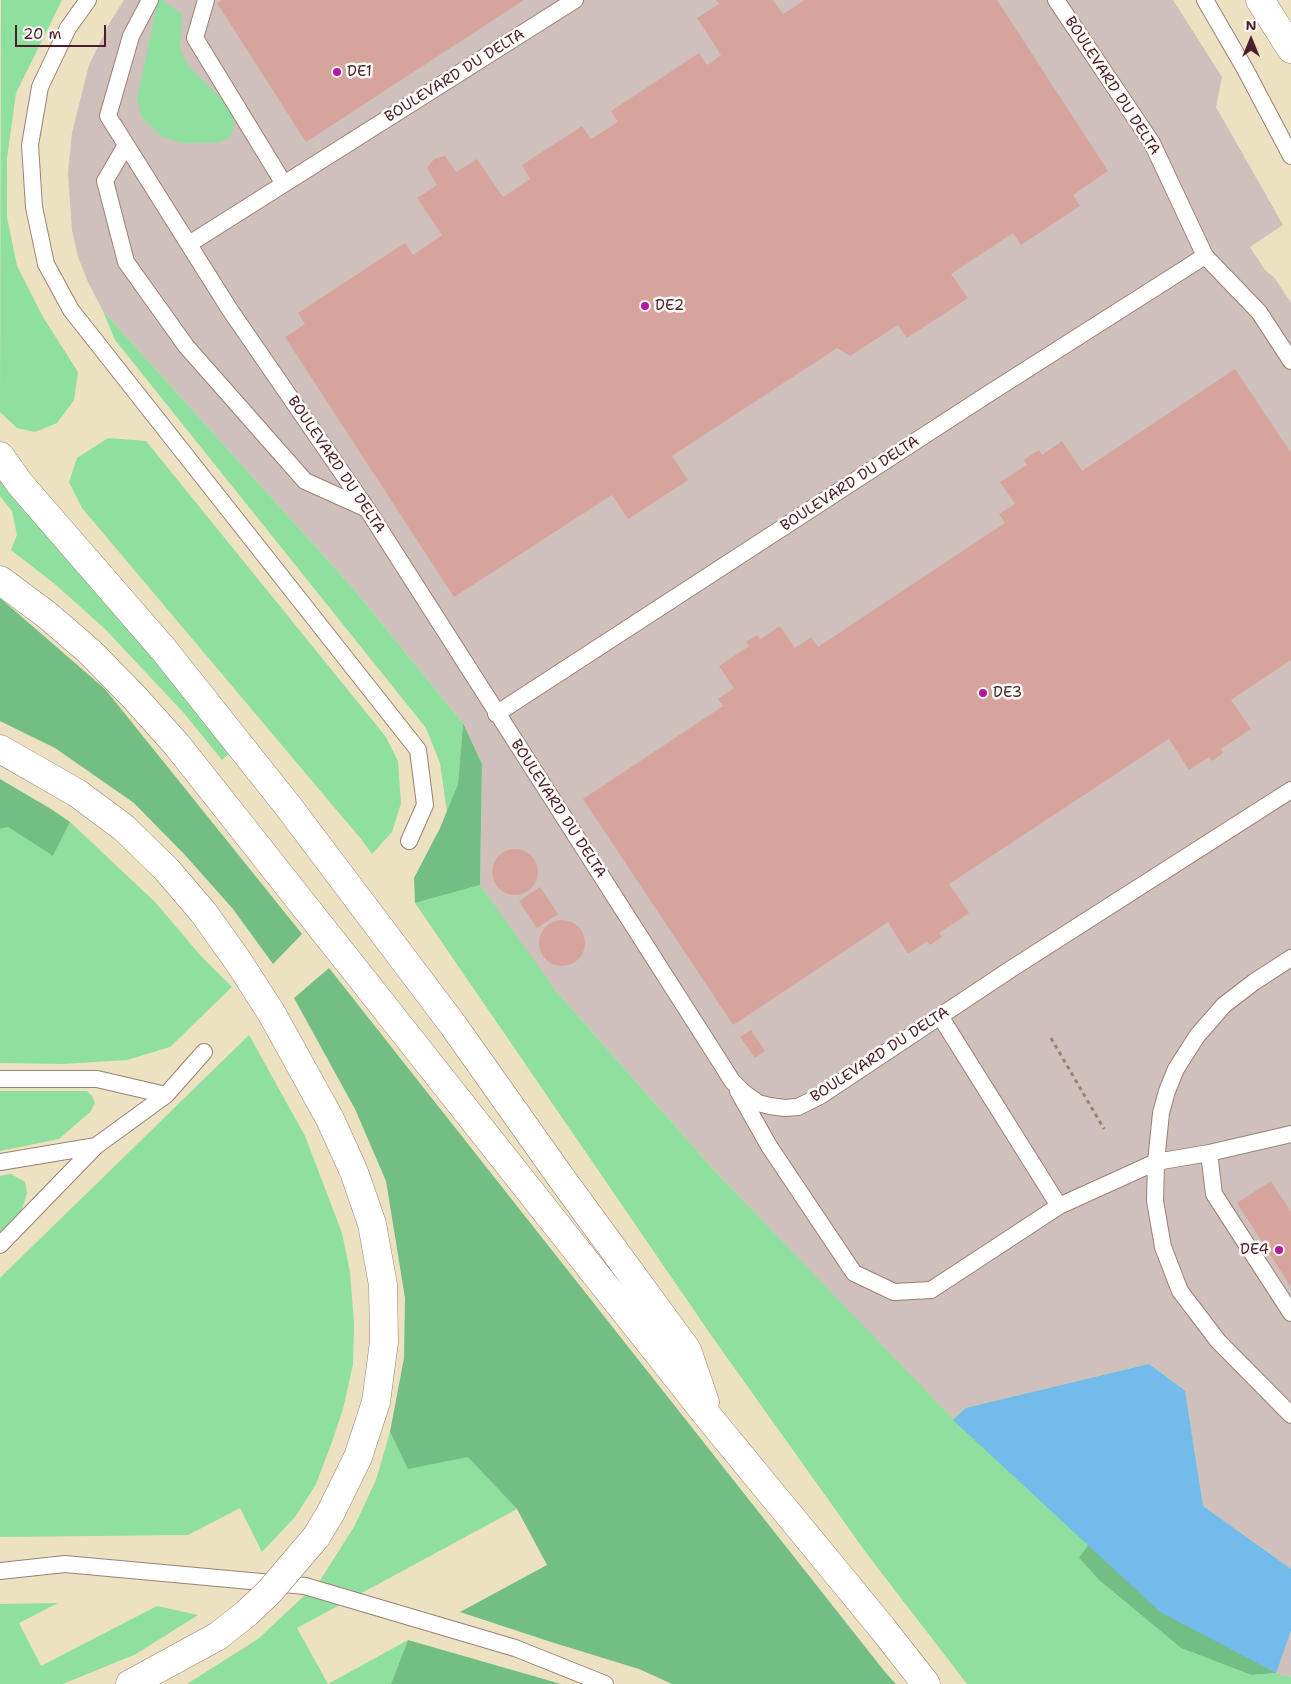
<!DOCTYPE html>
<style>
body{margin:0}
#map{position:relative;width:1291px;height:1684px;overflow:hidden;background:#ece1c1;font-family:"Shantell Sans",sans-serif}
canvas{display:block}
.north{position:absolute;left:1226px;top:15px;width:50px;height:50px;-webkit-text-stroke:4px #fdfcf7;paint-order:stroke;rotate:0deg;font-size:14px;font-weight:700;line-height:20px;text-align:center;color:#4a1f2b}
.north::after{content:'';display:block;margin:auto;width:18px;height:22px;background:#4a1f2b;clip-path:polygon(50% 0,100% 100%,50% 72%,0 100%)}
.scale{position:absolute;left:15px;top:25px;width:91px;height:22px;box-sizing:border-box;border:2px solid #4a1f2b;border-top:0;padding-left:6px;font-size:15px;line-height:18px;white-space:nowrap;color:#4a1f2b;-webkit-text-stroke:4px #fdfcf7;paint-order:stroke}
</style>
<div id="map">
<canvas width="1291" height="1684"></canvas>
<div class="north">N</div>
<div class="scale">20 m</div>
</div>
<script>
const ctx = document.querySelector('canvas').getContext('2d');
ctx.lineJoin = 'round';
function fillPath(path, color) { ctx.fillStyle = color; ctx.fill(path, 'evenodd'); }
const poly = rows => new Path2D(rows.map(r => 'M' + r).join(''));
function trace(path, color, width, dash) { ctx.strokeStyle = color; ctx.lineWidth = width; ctx.lineCap = dash ? 'butt' : 'round'; ctx.setLineDash(dash || []); ctx.stroke(path); }
function write(font, color, halo, rows, align = 'center') {
  ctx.font = font + ' "Shantell Sans",sans-serif'; ctx.lineWidth = 5; ctx.setLineDash([]); ctx.textBaseline = 'middle'; ctx.strokeStyle = halo; ctx.fillStyle = color; for (const [text, x, y, turn = 0] of rows) {
    ctx.save(); ctx.translate(x, y); ctx.rotate((+turn || 0) * Math.PI / 180); ctx.textAlign = isNaN(turn) ? turn : align; if (halo) ctx.strokeText(text, 0, 0); ctx.fillText(text, 0, 0); ctx.restore();
  }
}
const industrial = poly([
 [124,0,1173,0,1222,77,1216,107,1283,225,1250,247,1265,270,1274,277,1291,303,1291,1569,1203,1506,1185,1392,1149,1364,967,1408,953,1420,713,1169,556,991,522,946,480,885,482,764,463,723,352,587,103,311,88,282,78,257,72,230,68,173,72,133,89,65,110,22],
 [1291,1631,1291,1677,1276,1673]
]);
const green = poly([
 [1,0,62,0,16,93,7,158,7,217,17,266,43,317,78,372,74,400,57,423,35,432,17,428,0,412],
 [158,0,163,0,182,14,180,49,189,67,227,104,235,122,230,138,217,143,183,143,161,136,141,116,137,99],
 [103,311,352,587,463,723,458,784,447,812,440,763,426,728,115,340],
 [108,438,146,441,386,737,398,761,401,803,392,832,372,854,361,839,82,508,69,482,77,458],
 [0,480,232,751,222,760,183,712,105,629,56,585,11,550,17,535,12,511,0,496],
 [70,822,155,902,200,955,232,987,170,1047,127,1060,63,1064,0,1063,0,829,8,827,53,856],
 [480,885,556,991,713,1169,953,1419,966,1408,1149,1364,1185,1391,1203,1506,1291,1569,1291,1631,1079,1558,1099,1580,1181,1648,1251,1675,1276,1673,1291,1677,1291,1684,967,1684,867,1554,711,1335,415,903],
 [249,1035,305,1136,342,1233,350,1272,354,1324,353,1365,343,1409,332,1442,316,1484,295,1517,262,1552,240,1508,188,1535,0,1537,0,1278],
 [0,1091,87,1091,92,1096,95,1103,90,1112,59,1139,0,1151],
 [11,1174,25,1182,27,1193,21,1212,0,1233,0,1176],
 [390,1432,408,1468,468,1456,517,1509,297,1628,328,1684,408,1640,391,1684,187,1684,258,1639,319,1582,354,1527,376,1480],
 [58,1603,19,1623,41,1666,157,1606,198,1615,136,1654,63,1684,0,1684,0,1604]
]);
const forest = poly([
 [0,598,105,689,302,934,273,964,233,909,185,855,134,803,55,748,0,721],
 [463,723,482,764,480,885,415,903,414,878,440,828,458,784],
 [0,779,51,809,70,822,53,856,8,827,0,829],
 [329,968,885,1672,896,1684,672,1684,639,1669,551,1642,460,1612,547,1565,517,1509,468,1457,408,1469,390,1432,404,1358,405,1298,386,1181,355,1109,294,998],
 [1122,1497,1286,1644,1276,1673,1251,1675,1181,1648,1099,1580,1079,1558],
 [408,1640,561,1684,391,1684]
]);
const water = poly([
 [1149,1364,1185,1391,1203,1506,1291,1569,1291,1631,1276,1673,1160,1612,953,1420,966,1408]
]);
const building = poly([
 [222,0,524,0,306,142,217,3],
 [716,0,773,0,783,14,805,0,997,0,1108,171,1073,195,1080,206,1021,245,1013,233,951,274,968,298,907,338,898,325,850,356,837,348,672,456,688,480,628,519,612,495,454,597,285,337,305,324,298,313,405,243,413,255,442,235,417,198,437,185,427,168,434,159,445,156,456,172,477,159,503,197,530,179,522,165,582,126,591,139,618,122,611,111,699,53,707,65,721,55,697,18,719,4],
 [1235,369,1291,453,1291,660,1231,700,1251,729,1221,749,1223,753,1212,761,1209,757,1189,770,1169,739,949,884,969,913,939,933,942,937,930,945,927,941,908,954,888,922,733,1025,583,799,723,706,718,699,734,688,719,666,749,646,746,642,757,635,760,639,780,626,795,648,811,637,818,647,1005,523,999,514,1015,504,1000,482,1027,465,1024,460,1031,455,1039,450,1042,455,1062,441,1082,471],
 '492 872a23 23 0 1 1 46 0a23 23 0 1 1-46 0Z',
 [540,887,558,914,537,928,519,901],
 '539 943a23 23 0 1 1 46 0a23 23 0 1 1-46 0Z',
 [751,1030,765,1051,755,1058,740,1037],
 [1271,1181,1291,1212,1291,1287,1237,1203]
]);
const path = poly([
 [1051,1038,1104,1129]
]);
const lane = poly([
 [88,0,68,28,40,87,30,145,34,207,46,264,71,310,418,750,425,805,409,841],
 [150,0,131,36,108,116,230,310,367,509,724,1068,732,1081,743,1092,758,1103,770,1106,785,1108,798,1107,820,1096,1011,969,1291,790],
 [206,0,195,38,284,184],
 [1056,0,1152,143,1205,256],
 [1205,0,1245,69,1291,156],
 [126,145,105,181,126,262,186,346,305,481,365,508],
 [189,244,575,0],
 [496,714,985,396,1205,256,1259,312,1291,361],
 [1291,958,1254,982,1224,1005,1197,1036,1176,1069,1167,1091,1161,1113,1156,1162,1155,1201,1163,1247,1180,1291,1218,1341,1291,1415],
 [940,1016,1059,1206],
 [0,1079,97,1079,166,1095],
 [738,1091,769,1146,854,1273,894,1292,931,1290,1059,1206,1156,1162,1209,1153,1291,1134],
 [1209,1153,1214,1194,1291,1313],
 [0,1162,96,1146],
 [0,1245,96,1146,166,1095,204,1052],
 [0,1571,65,1564,305,1586,515,1648,605,1684]
]);
const secondary = poly([
 [1260,0,1291,49]
]);
const highway = poly([
 [0,456,20,484,164,650,288,806,453,1025,562,1179,687,1350,705,1402],
 [0,580,47,615,90,652,134,697,177,745,711,1420,883,1629,926,1684],
 [0,749,77,793,124,828,167,870,203,912,238,961,272,1014,330,1119,354,1172,372,1224,383,1285,384,1342,376,1402,358,1457,330,1514,316,1537],
 [130,1684,218,1636]
]);
const highwayBridge = poly([
 [218,1636,247,1613,270,1591,316,1537]
]);
const markers = [
 [337,72,5,"#b5179e"],
 [645,306,5,"#b5179e"],
 [983,693,5,"#b5179e"],
 [1279,1250,5,"#b5179e"]
];
const poiNames = [
 ["DE1",347,72],
 ["DE2",655,306],
 ["DE3",993,693],
 ["DE4",1269,1250,"right"]
];
const streetNames = [
 ["BOULEVARD DU DELTA",455,76,-32],
 ["BOULEVARD DU DELTA",1112,86,57],
 ["BOULEVARD DU DELTA",336,465,56],
 ["BOULEVARD DU DELTA",850,484,-33],
 ["BOULEVARD DU DELTA",558,809,57],
 ["BOULEVARD DU DELTA",880,1055,-33]
];
fillPath(industrial, '#cfc0bb');
fillPath(green, '#8fdf9e');
fillPath(forest, '#73be85');
fillPath(water, '#72bbeb');
fillPath(building, '#d7a49d');
trace(lane, '#9b8076', 18);
trace(secondary, '#9b8076', 29);
trace(highway, '#9b8076', 29);
trace(path, '#9b8076', 3, [4, 4]);
trace(lane, '#fff', 16);
trace(secondary, '#fff', 28);
trace(highway, '#fff', 28);
trace(highwayBridge, '#9b8076', 29, []);
trace(highwayBridge, '#fff', 28);
for (const [x, y, r, color] of markers) { const dot = new Path2D(); dot.arc(x, y, r, 0, 2 * Math.PI); ctx.fillStyle = color; ctx.fill(dot); trace(dot, '#fdfcf7', 2); }
write('15px', '#4a1f2b', '#fdfcf7', poiNames, 'left');
write('15px', '#4a1f2b', '#fdfcf7', streetNames);
</script>
